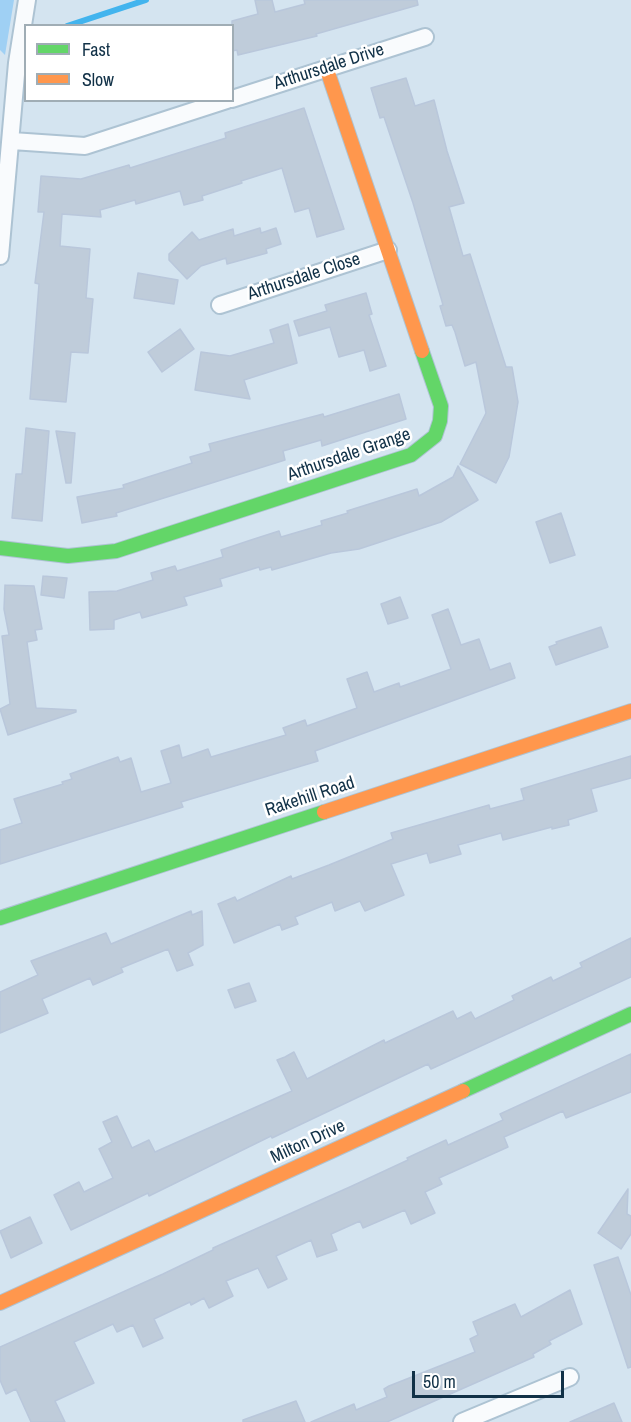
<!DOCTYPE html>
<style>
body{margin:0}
#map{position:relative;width:631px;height:1422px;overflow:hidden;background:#d4e4f0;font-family:"Archivo Narrow",sans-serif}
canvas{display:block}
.legend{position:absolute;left:24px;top:24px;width:210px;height:78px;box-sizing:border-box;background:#fff;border:2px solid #a0adb5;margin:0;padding:8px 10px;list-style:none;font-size:18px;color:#113147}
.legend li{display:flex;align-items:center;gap:12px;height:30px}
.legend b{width:30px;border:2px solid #a0adb5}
.scale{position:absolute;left:412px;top:1371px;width:152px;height:27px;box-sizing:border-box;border:3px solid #113147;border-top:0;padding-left:8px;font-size:18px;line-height:21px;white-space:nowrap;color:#113147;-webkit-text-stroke:4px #fff;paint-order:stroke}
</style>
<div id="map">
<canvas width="631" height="1422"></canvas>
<ul class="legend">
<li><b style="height:8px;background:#63d668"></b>Fast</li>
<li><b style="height:8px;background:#ff974d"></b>Slow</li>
</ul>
<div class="scale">50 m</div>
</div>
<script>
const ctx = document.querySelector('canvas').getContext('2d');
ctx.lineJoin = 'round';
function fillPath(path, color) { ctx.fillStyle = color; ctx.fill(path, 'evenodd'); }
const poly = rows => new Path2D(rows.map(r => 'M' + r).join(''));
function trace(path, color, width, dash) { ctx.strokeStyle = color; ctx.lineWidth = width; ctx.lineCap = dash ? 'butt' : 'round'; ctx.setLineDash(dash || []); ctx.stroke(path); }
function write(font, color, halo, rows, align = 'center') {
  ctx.font = font + ' "Archivo Narrow",sans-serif'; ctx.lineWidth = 5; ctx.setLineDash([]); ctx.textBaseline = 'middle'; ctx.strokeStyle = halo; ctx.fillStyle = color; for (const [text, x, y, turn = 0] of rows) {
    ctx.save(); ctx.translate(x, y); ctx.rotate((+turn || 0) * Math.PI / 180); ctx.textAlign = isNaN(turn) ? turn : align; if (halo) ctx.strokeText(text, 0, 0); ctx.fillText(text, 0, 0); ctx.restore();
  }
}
const green = poly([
 [0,0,14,0,5,55,0,50]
]);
const stream = poly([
 [67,26,146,0]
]);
const building = poly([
 [255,0,272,0,275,12,305,4,304,0,417,0,418,5,316,34,317,36,238,55,237,50,232,51,232,21,258,14,255,0],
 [406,78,415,106,434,100,447,151,464,203,449,207,463,256,470,254,506,367,512,367,518,402,509,457,496,483,460,464,486,413,476,362,465,366,455,332,452,325,446,326,440,306,443,305,441,298,413,203,384,117,380,118,371,88,406,78],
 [304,108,344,229,317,237,309,208,295,212,282,168,241,181,242,183,202,196,203,200,184,205,180,191,136,204,135,200,100,210,101,217,62,214,60,246,90,249,86,298,93,299,88,353,71,352,66,402,30,399,39,284,35,283,44,212,38,212,41,176,81,179,129,165,130,168,226,138,225,133,304,108],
 [260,228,261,233,276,228,281,244,266,249,267,253,227,264,226,258,201,266,187,279,169,260,169,254,192,232,199,240,233,229,234,236,260,228],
 [138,273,178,280,174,304,134,298,138,273],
 [366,293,372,314,369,315,386,366,370,371,364,350,339,357,330,327,299,336,294,321,327,311,325,305,366,293],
 [288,324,297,363,244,380,250,399,195,390,201,352,230,356,274,343,270,330,288,324],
 [180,329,194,349,162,372,148,352,180,329],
 [399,394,406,419,322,446,321,440,283,451,285,460,116,513,117,516,82,523,77,497,124,488,123,485,192,463,190,457,211,451,209,444,323,414,324,417,399,394],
 [26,428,49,431,42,521,12,518,16,474,22,474,26,428],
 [56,431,75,433,71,483,66,483,56,431],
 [458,466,478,500,441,522,359,549,331,553,272,570,271,567,260,570,259,567,220,579,222,586,184,597,187,605,142,618,140,612,114,620,114,629,90,630,89,592,117,591,153,580,151,573,175,566,177,571,223,557,221,550,251,540,279,531,281,537,322,525,321,521,348,513,347,511,417,489,419,496,453,477,458,466],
 [561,513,575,555,550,563,536,522,561,513],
 [43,576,67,578,64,598,41,595,43,576],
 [5,585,34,586,42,629,35,630,37,640,27,642,36,708,76,710,76,712,8,735,0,709,10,704,2,636,9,635,4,609,5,585],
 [400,597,408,618,388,624,381,604,400,597],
 [448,609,461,645,479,639,490,670,510,663,515,678,315,751,318,761,181,802,183,807,0,864,0,830,22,823,14,799,63,784,62,782,72,779,70,774,118,757,120,762,131,758,141,792,171,783,161,751,179,745,182,758,208,749,211,757,286,735,283,728,305,720,307,726,357,708,347,679,367,672,374,692,399,683,400,687,451,669,432,615,448,609],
 [601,627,608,647,556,665,549,647,557,644,556,642,601,627],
 [631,756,631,778,591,789,597,811,568,820,569,825,552,829,552,827,503,840,501,833,458,845,461,854,430,863,427,853,391,864,404,895,365,911,360,901,335,911,332,902,295,917,298,924,282,930,280,924,234,943,218,904,235,897,237,901,291,876,292,879,329,865,393,839,391,833,489,805,490,809,524,800,521,789,631,756],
 [191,911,192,915,202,911,203,945,188,953,193,965,177,971,168,949,121,968,123,972,93,985,90,978,42,999,48,1013,0,1033,0,992,38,975,31,961,106,933,111,944,191,911],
 [631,938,631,977,431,1069,428,1064,272,1138,271,1136,149,1196,148,1193,71,1230,54,1195,79,1182,84,1192,113,1178,99,1149,112,1142,103,1122,117,1116,132,1148,149,1140,155,1152,292,1091,277,1060,285,1057,294,1052,307,1079,384,1040,385,1043,453,1011,457,1019,471,1012,475,1019,514,1000,512,996,551,977,553,981,582,967,580,963,631,938],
 [249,983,256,1001,235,1008,228,990,249,983],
 [631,1054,631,1092,566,1118,563,1111,504,1137,508,1147,439,1178,442,1184,425,1192,435,1213,411,1224,405,1210,363,1228,360,1221,331,1234,337,1250,317,1257,311,1240,276,1256,287,1279,268,1288,258,1268,226,1281,233,1296,209,1308,204,1298,191,1305,190,1302,154,1319,163,1338,143,1347,133,1325,117,1332,113,1324,74,1342,94,1383,55,1401,65,1422,31,1422,16,1389,6,1394,0,1380,0,1347,163,1274,213,1250,213,1248,352,1186,408,1160,407,1158,446,1140,448,1145,503,1120,500,1114,631,1054],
 [628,1189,627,1214,631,1216,631,1234,621,1249,598,1233,628,1189],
 [30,1217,42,1243,11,1258,0,1231,30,1217],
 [618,1257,631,1295,631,1367,628,1368,594,1265,618,1257],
 [570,1290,582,1324,549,1341,551,1344,533,1354,534,1357,387,1422,311,1422,354,1404,356,1410,387,1397,384,1389,389,1386,475,1352,470,1339,478,1335,473,1322,515,1304,521,1317,570,1290],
 [296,1401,305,1422,243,1422,243,1420,296,1401],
 [614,1403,622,1422,570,1422,614,1403]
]);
const street = poly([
 [232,99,425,37],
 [12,141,85,146,227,100],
 [0,256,17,63,27,0],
 [220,305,388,250],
 [462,1422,570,1377]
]);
const fast = poly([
 [0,548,68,556,116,551,411,455,435,436,440,421,441,406,422,351],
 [0,918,324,812],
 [463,1091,631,1014]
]);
const slow = poly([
 [326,67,422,351],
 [324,812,631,711],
 [0,1303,463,1091]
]);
const streetNames = [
 ["Arthursdale Drive",329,67,-18],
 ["Arthursdale Close",304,277,-18],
 ["Arthursdale Grange",349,455,-19],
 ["Rakehill Road",310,797,-18],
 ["Milton Drive",308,1142,-25]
];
fillPath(green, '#9fd0f4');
trace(stream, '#42b4ee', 6);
fillPath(building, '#bfccda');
trace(building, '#b9c7db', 1.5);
trace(street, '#adc3d3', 20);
trace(fast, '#adc3d3', 16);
trace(slow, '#adc3d3', 16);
trace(street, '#f9fbfd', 16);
trace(fast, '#63d668', 14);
trace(slow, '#ff974d', 14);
write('18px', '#113147', '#fff', streetNames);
</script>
